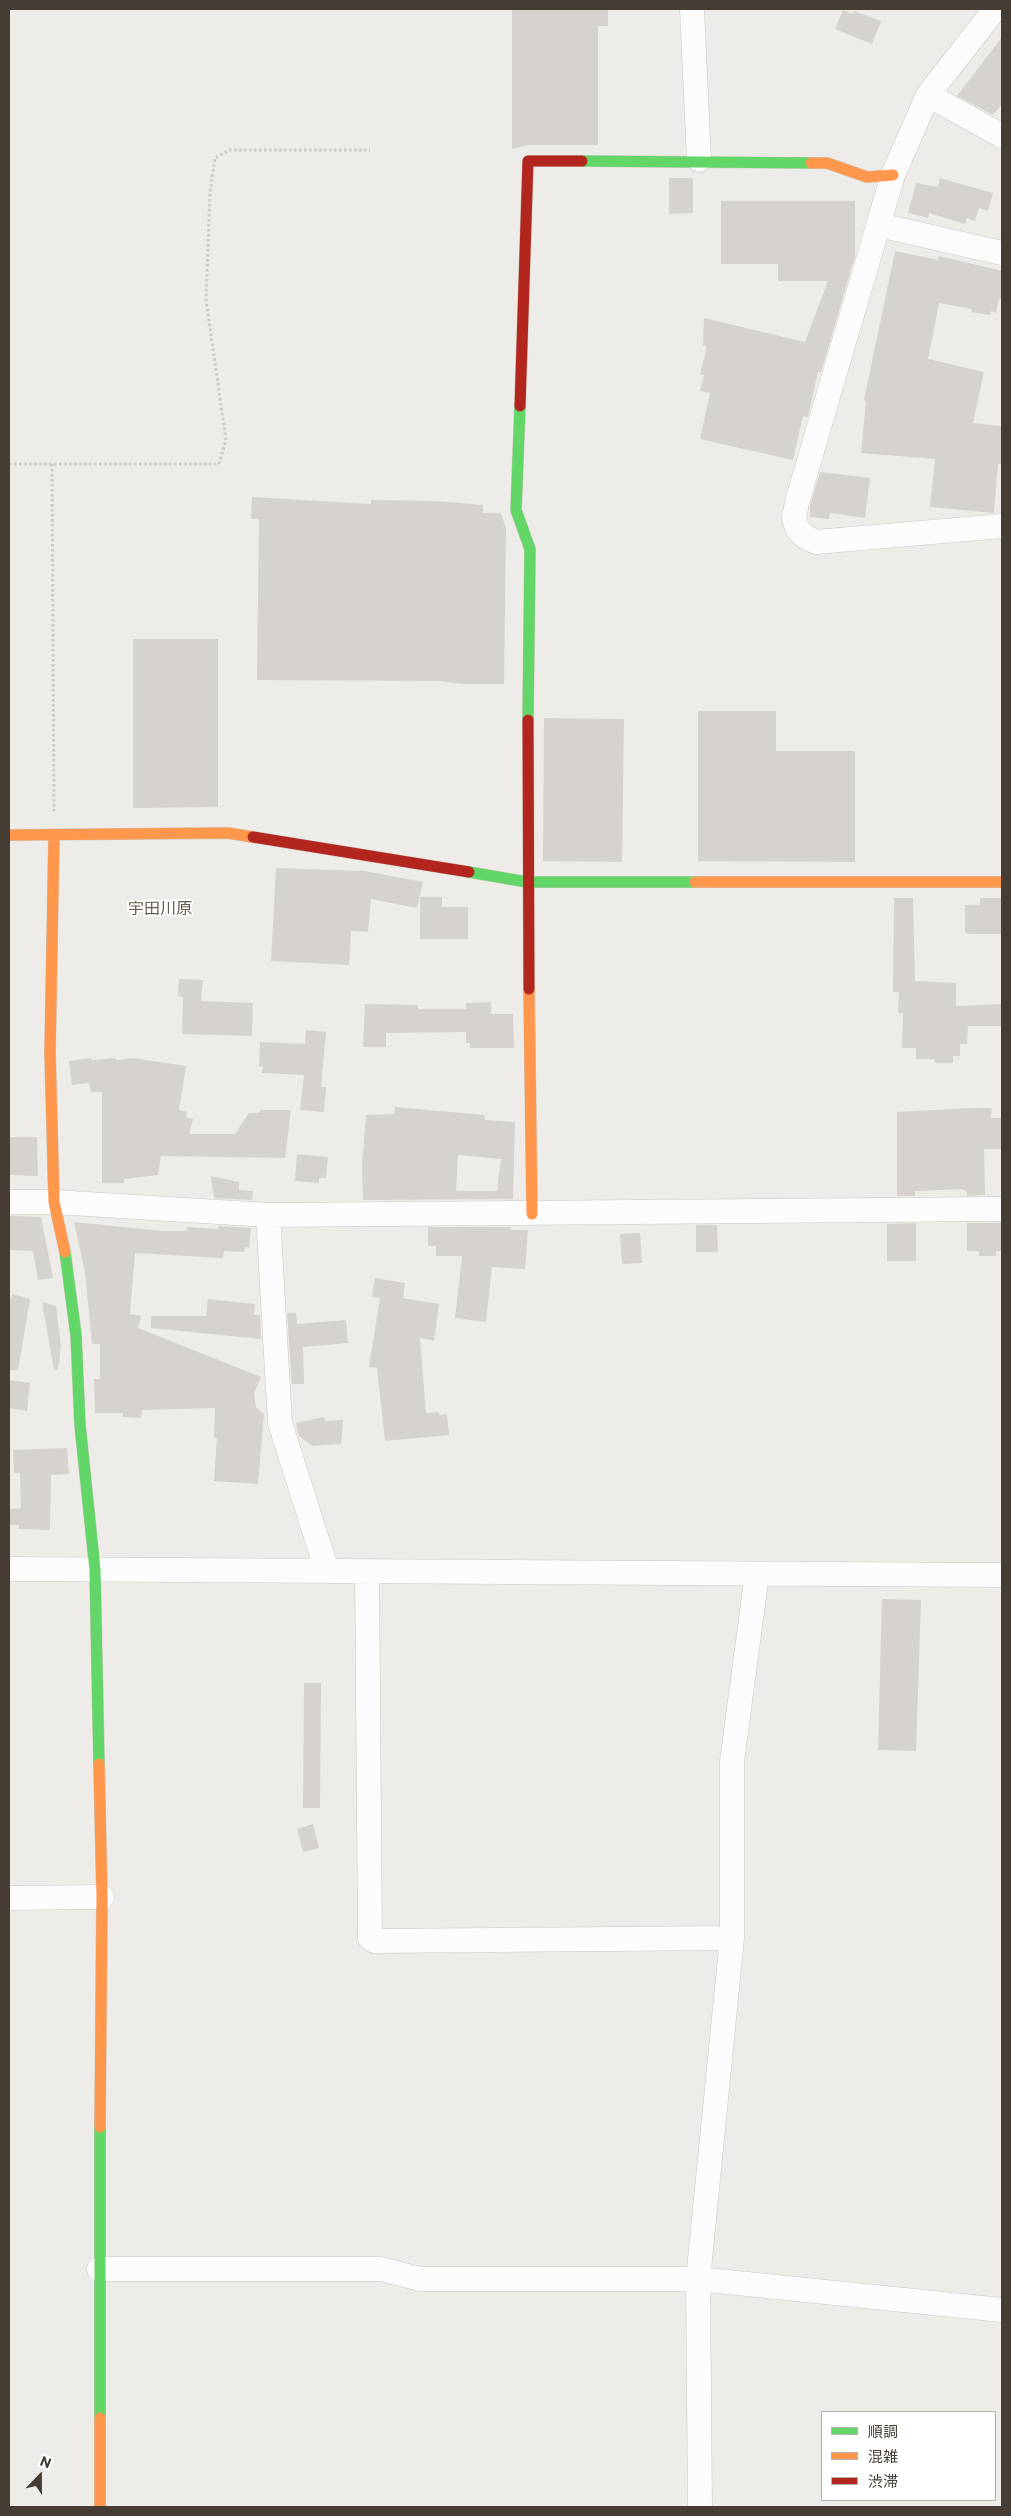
<!DOCTYPE html>
<meta charset="utf-8">
<style>
body{margin:0}
#map{position:relative;width:1011px;height:2516px;overflow:hidden;background:#eeece8;font-family:Commissioner,"Noto Sans JP",sans-serif}
canvas{display:block}
.frame{position:absolute;inset:0;border:10px solid #453d34;pointer-events:none}
.legend{position:absolute;left:821px;top:2411px;width:175px;height:90px;box-sizing:border-box;background:#fff;border:1px solid #b5b1ae;margin:0;padding:6px 9px;list-style:none;font-size:15px;color:#453d34}
.legend li{display:flex;align-items:center;gap:10px;height:25px}
.legend b{width:25px;border:1px solid #b5b1ae}
.north{position:absolute;left:15px;top:2451px;width:50px;height:50px;-webkit-text-stroke:4px #fff;paint-order:stroke;rotate:22deg;font-size:14px;font-weight:700;line-height:20px;text-align:center;color:#453d34}
.north::after{content:'';display:block;margin:auto;width:18px;height:22px;background:#453d34;clip-path:polygon(50% 0,100% 100%,50% 72%,0 100%)}
</style>
<div id="map">
<canvas width="1011" height="2516"></canvas>
<div class="frame"></div>
<ul class="legend">
<li><b style="height:6px;background:#63d668"></b>順調</li>
<li><b style="height:6px;background:#ff974d"></b>混雑</li>
<li><b style="height:6px;background:#b3261e"></b>渋滞</li>
</ul>
<div class="north">N</div>
</div>
<script>
const ctx = document.querySelector('canvas').getContext('2d');
ctx.lineJoin = 'round';
function fillPath(path, color) { ctx.fillStyle = color; ctx.fill(path, 'evenodd'); }
const poly = rows => new Path2D(rows.map(r => 'M' + r).join(''));
function trace(path, color, width, dash) { ctx.strokeStyle = color; ctx.lineWidth = width; ctx.lineCap = dash ? 'butt' : 'round'; ctx.setLineDash(dash || []); ctx.stroke(path); }
function write(font, color, halo, rows, align = 'center') {
  ctx.font = font + ' Commissioner,"Noto Sans JP",sans-serif'; ctx.lineWidth = 4; ctx.setLineDash([]); ctx.textBaseline = 'middle'; ctx.strokeStyle = halo; ctx.fillStyle = color; for (const [text, x, y, turn = 0] of rows) {
    ctx.save(); ctx.translate(x, y); ctx.rotate((+turn || 0) * Math.PI / 180); ctx.textAlign = isNaN(turn) ? turn : align; if (halo) ctx.strokeText(text, 0, 0); ctx.fillText(text, 0, 0); ctx.restore();
  }
}
const building = poly([
 [512,9,608,9,608,26,598,26,598,145,528,145,512,149],
 [843,10,853,14,854,11,881,21,872,44,835,29],
 [1002,37,1002,104,993,115,957,96],
 [669,178,693,178,693,213,669,214],
 [940,178,993,193,988,211,979,208,975,221,967,218,965,224,929,213,928,218,908,213,916,183,938,187],
 [721,201,855,201,855,256,821,372,818,372,808,417,803,416,793,460,700,439,710,393,700,391,704,375,700,374,707,346,703,345,704,318,805,342,828,281,778,281,778,264,721,264],
 [895,251,938,260,939,256,1002,271,1002,299,999,299,996,313,991,311,990,315,971,312,972,309,939,303,928,359,984,372,973,423,1002,426,1002,464,998,464,994,513,930,507,935,459,861,453,866,401,864,400],
 [820,472,870,478,865,518,830,513,829,519,810,517,810,505],
 [252,497,371,504,371,500,436,501,483,505,483,513,501,513,506,529,504,684,462,684,439,681,257,680,259,519,251,519],
 [133,639,218,639,218,807,133,808],
 [698,711,776,711,776,751,855,751,855,862,698,861],
 [544,718,624,719,622,862,543,861],
 [276,868,365,871,423,882,417,908,371,899,368,932,351,931,349,965,271,961],
 [420,897,442,897,442,907,468,907,468,939,420,939],
 [894,898,913,898,915,981,956,983,956,1006,1002,1004,1002,1026,968,1026,967,1044,960,1044,960,1056,953,1056,953,1063,935,1063,934,1059,916,1059,916,1048,902,1048,903,1013,898,1013,899,992,893,992],
 [980,898,1002,898,1002,934,970,934,965,932,965,905,980,905],
 [179,979,203,980,201,1001,253,1003,252,1036,182,1034,183,997,178,996],
 [491,1002,491,1014,513,1014,514,1048,470,1048,470,1043,466,1043,466,1032,386,1033,386,1047,363,1047,365,1004,418,1005,418,1009,466,1009,466,1003],
 [306,1030,326,1032,321,1087,326,1087,324,1112,300,1110,304,1075,262,1073,263,1066,259,1067,260,1042,305,1044],
 [92,1058,91,1060,115,1058,117,1060,133,1058,186,1066,179,1110,187,1112,186,1117,193,1119,189,1134,235,1134,249,1113,259,1113,260,1110,291,1110,285,1158,161,1156,158,1175,124,1179,124,1183,102,1183,102,1092,91,1092,89,1083,72,1085,69,1061],
 [395,1107,485,1115,485,1120,515,1122,513,1199,363,1200,362,1165,366,1115,394,1114],
 [458,1155,501,1159,497,1191,456,1191],
 [970,1108,992,1108,991,1118,1002,1118,1002,1149,984,1149,985,1195,967,1196,967,1191,962,1189,918,1191,915,1191,915,1196,897,1196,897,1112],
 [9,1137,37,1137,38,1176,9,1175],
 [297,1154,328,1157,326,1178,319,1178,319,1183,295,1181],
 [211,1176,239,1182,239,1190,253,1191,252,1200,214,1198],
 [9,1216,41,1217,53,1278,38,1280,33,1251,9,1250],
 [74,1222,163,1231,186,1231,187,1227,219,1229,218,1226,251,1228,249,1248,245,1247,244,1252,224,1251,223,1258,135,1253,130,1314,141,1316,138,1328,261,1377,254,1393,256,1407,264,1414,258,1484,214,1481,217,1438,214,1438,215,1408,142,1410,141,1418,123,1417,123,1413,95,1413,94,1379,100,1379,100,1344,92,1344,85,1272],
 [916,1223,916,1261,887,1261,887,1224],
 [967,1223,1002,1223,1002,1251,996,1251,996,1256,979,1256,979,1251,967,1251],
 [696,1225,717,1225,718,1252,696,1252],
 [428,1227,511,1227,511,1230,528,1230,525,1269,492,1267,486,1322,455,1318,462,1256,436,1256,436,1246,428,1246],
 [640,1233,642,1263,622,1264,620,1234],
 [375,1278,405,1283,403,1298,439,1304,434,1341,420,1338,426,1413,439,1412,439,1415,447,1414,449,1435,385,1441,377,1368,369,1367,380,1298,372,1297],
 [12,1294,30,1299,18,1370,9,1370,9,1297,12,1298],
 [208,1299,255,1304,254,1315,260,1315,261,1339,151,1328,151,1316,206,1316],
 [42,1302,56,1306,61,1346,58,1370,54,1370],
 [287,1313,296,1313,297,1324,346,1320,348,1343,303,1347,304,1384,292,1384],
 [9,1380,30,1383,27,1411,9,1408],
 [324,1417,325,1421,343,1420,341,1444,312,1446,299,1436,296,1423],
 [67,1448,69,1474,51,1475,50,1530,19,1529,19,1525,10,1525,10,1509,21,1508,20,1473,14,1473,13,1450],
 [882,1599,921,1600,916,1751,878,1750],
 [304,1683,321,1683,320,1808,303,1808],
 [313,1824,319,1848,303,1852,297,1829]
]);
const path = poly([
 [9,464,219,464,226,440,206,300,210,192,215,158,229,150,370,150],
 [52,464,54,811]
]);
const street = poly([
 [692,9,699,160],
 [995,9,928,95,893,175,797,502,794,518,797,528,804,536,816,542,1002,526],
 [928,95,1002,136],
 [879,225,1002,253],
 [9,1202,54,1202,268,1215,1002,1209],
 [268,1215,280,1423,327,1571],
 [9,1569,1002,1575],
 [367,1571,370,1938,374,1941,732,1938],
 [9,1898,102,1897],
 [99,2269,381,2269,420,2279,698,2279,1002,2310],
 [700,2507,698,2279,732,1938,732,1761,757,1574]
]);
const fast = poly([
 [582,161,811,163],
 [520,406,516,510,530,549,528,720],
 [469,872,527,882,695,882],
 [65,1252,76,1335,80,1425,95,1570,99,1764],
 [100,2418,100,2127]
]);
const slow = poly([
 [811,163,827,163,867,177,893,175],
 [9,835,228,833,253,837],
 [54,835,50,1052,54,1202,65,1252],
 [695,882,1002,882],
 [529,989,532,1214],
 [99,1764,102,1897,100,2127],
 [100,2418,100,2507]
]);
const jam = poly([
 [520,406,528,161,582,161],
 [528,720,529,989],
 [253,837,469,872]
]);
const quarterNames = [
 ["宇田川原",160,909]
];
fillPath(building, '#d6d3cf');
trace(street, '#cbc8c4', 25);
trace(fast, '#cec9be', 12);
trace(slow, '#cec9be', 12);
trace(jam, '#cec9be', 12);
trace(path, '#cdcac6', 3, [2.5, 2.5]);
trace(street, '#fcfcfc', 24);
trace(fast, '#63d668', 11);
trace(slow, '#ff974d', 11);
trace(jam, '#b3261e', 11);
write('16px', '#685a4b', '#fff', quarterNames);
</script>
